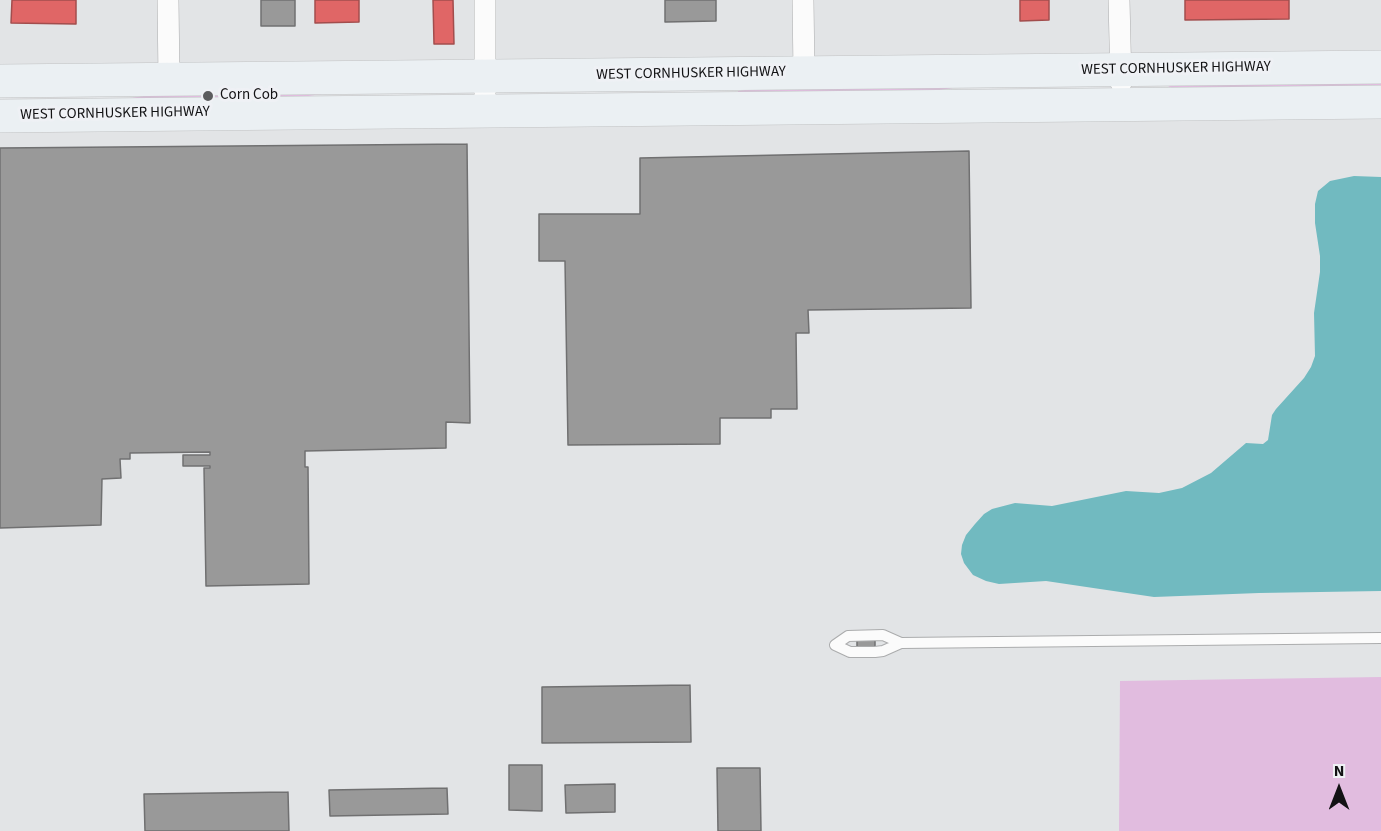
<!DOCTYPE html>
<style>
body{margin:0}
#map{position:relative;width:1381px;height:831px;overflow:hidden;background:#e2e4e6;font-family:"Source Sans 3",sans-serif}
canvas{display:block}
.north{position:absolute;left:1309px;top:759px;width:60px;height:60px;-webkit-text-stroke:4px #eff1f5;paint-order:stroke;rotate:0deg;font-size:16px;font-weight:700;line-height:24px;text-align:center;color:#121214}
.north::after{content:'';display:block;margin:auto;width:21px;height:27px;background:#121214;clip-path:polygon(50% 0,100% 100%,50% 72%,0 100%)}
</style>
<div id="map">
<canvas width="1381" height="831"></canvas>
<div class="north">N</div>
</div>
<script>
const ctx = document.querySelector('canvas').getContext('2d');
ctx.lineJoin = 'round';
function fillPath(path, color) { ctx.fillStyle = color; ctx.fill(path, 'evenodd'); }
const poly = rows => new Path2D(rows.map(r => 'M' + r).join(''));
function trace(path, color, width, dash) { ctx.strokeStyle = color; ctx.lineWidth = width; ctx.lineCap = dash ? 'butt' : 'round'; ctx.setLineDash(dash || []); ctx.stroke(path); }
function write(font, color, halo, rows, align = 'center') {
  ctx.font = font + ' "Source Sans 3",sans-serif'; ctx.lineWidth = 6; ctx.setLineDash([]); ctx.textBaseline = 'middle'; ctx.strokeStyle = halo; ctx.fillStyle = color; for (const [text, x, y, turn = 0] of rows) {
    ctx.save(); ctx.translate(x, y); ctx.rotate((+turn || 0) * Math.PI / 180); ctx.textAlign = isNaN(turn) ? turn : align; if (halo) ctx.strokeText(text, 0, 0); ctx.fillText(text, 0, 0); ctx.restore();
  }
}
const green = poly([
 [1381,77,1381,89,1176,90,1164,84],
 [785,84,966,86,920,93,738,96,738,91],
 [174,91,329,93,274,101,131,98],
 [1381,677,1381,831,1119,831,1120,681]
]);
const water = poly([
 [1354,176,1381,177,1381,591,1259,593,1154,597,1046,581,999,584,986,581,973,575,964,563,961,554,962,545,966,535,975,524,984,514,992,509,1015,503,1052,506,1126,491,1159,493,1182,488,1211,473,1246,443,1263,444,1268,440,1272,415,1276,409,1304,378,1311,367,1315,356,1314,313,1320,272,1320,256,1315,223,1315,204,1318,191,1330,181]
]);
const shops = poly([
 [12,0,76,0,76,24,11,23,12,0],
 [315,0,359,0,359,22,315,23,315,0],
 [433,0,453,0,454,44,434,44,433,0],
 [1020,0,1049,0,1049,20,1020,21,1020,0],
 [1185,0,1289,0,1289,19,1185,20,1185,0]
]);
const industry = poly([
 [261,0,295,0,295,26,261,26,261,0],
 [665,0,716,0,716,21,665,22,665,0],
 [467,144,470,423,446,422,446,448,305,451,305,467,308,467,309,584,206,586,204,468,210,468,210,466,183,466,183,455,210,455,210,452,130,453,130,459,120,459,121,478,102,479,101,525,0,528,0,148,467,144],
 [969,151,971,308,808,310,809,333,796,333,797,409,771,409,771,418,720,418,720,444,568,445,565,261,539,261,539,214,640,214,640,158,969,151],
 [857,640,875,640,875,649,857,649,857,640],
 [690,685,691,742,542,743,542,687,690,685],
 [509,765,542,765,542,811,509,810,509,765],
 [717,768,760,768,761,831,718,831,717,768],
 [615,784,615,812,566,813,565,785,615,784],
 [447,788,448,814,330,816,329,790,447,788],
 [288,792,289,831,145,831,144,794,288,792]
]);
const service = poly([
 [901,643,883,635,848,636,835,645,850,652,875,652,883,651,901,643,1381,638]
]);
const minor = poly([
 [168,0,169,79],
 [485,0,485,111],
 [803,0,804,73],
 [1119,0,1121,83]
]);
const primary = poly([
 [0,81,1381,67],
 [0,116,1381,102]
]);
const markers = [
 [208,96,6,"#5b5c5e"]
];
const streetNames = [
 ["WEST CORNHUSKER HIGHWAY",1176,69,-1],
 ["WEST CORNHUSKER HIGHWAY",691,74,-1],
 ["WEST CORNHUSKER HIGHWAY",115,114,-1]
];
const poiNames = [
 ["Corn Cob",220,96]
];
fillPath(green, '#e1bcdf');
fillPath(water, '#71bac0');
fillPath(shops, '#e06666');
trace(shops, '#a24d4d', 1.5);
fillPath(industry, '#999');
trace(industry, '#707071', 1.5);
trace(service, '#abacad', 12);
trace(minor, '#abacad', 22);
trace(primary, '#c1c2c3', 34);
trace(service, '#fbfbfb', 10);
trace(minor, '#fbfbfb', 21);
trace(primary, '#ebf0f3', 33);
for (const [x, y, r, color] of markers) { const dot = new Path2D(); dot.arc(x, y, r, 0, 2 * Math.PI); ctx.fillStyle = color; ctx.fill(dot); trace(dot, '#eff1f5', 2); }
write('15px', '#121214', '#eff1f5', streetNames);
write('15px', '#121214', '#eff1f5', poiNames, 'left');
</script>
